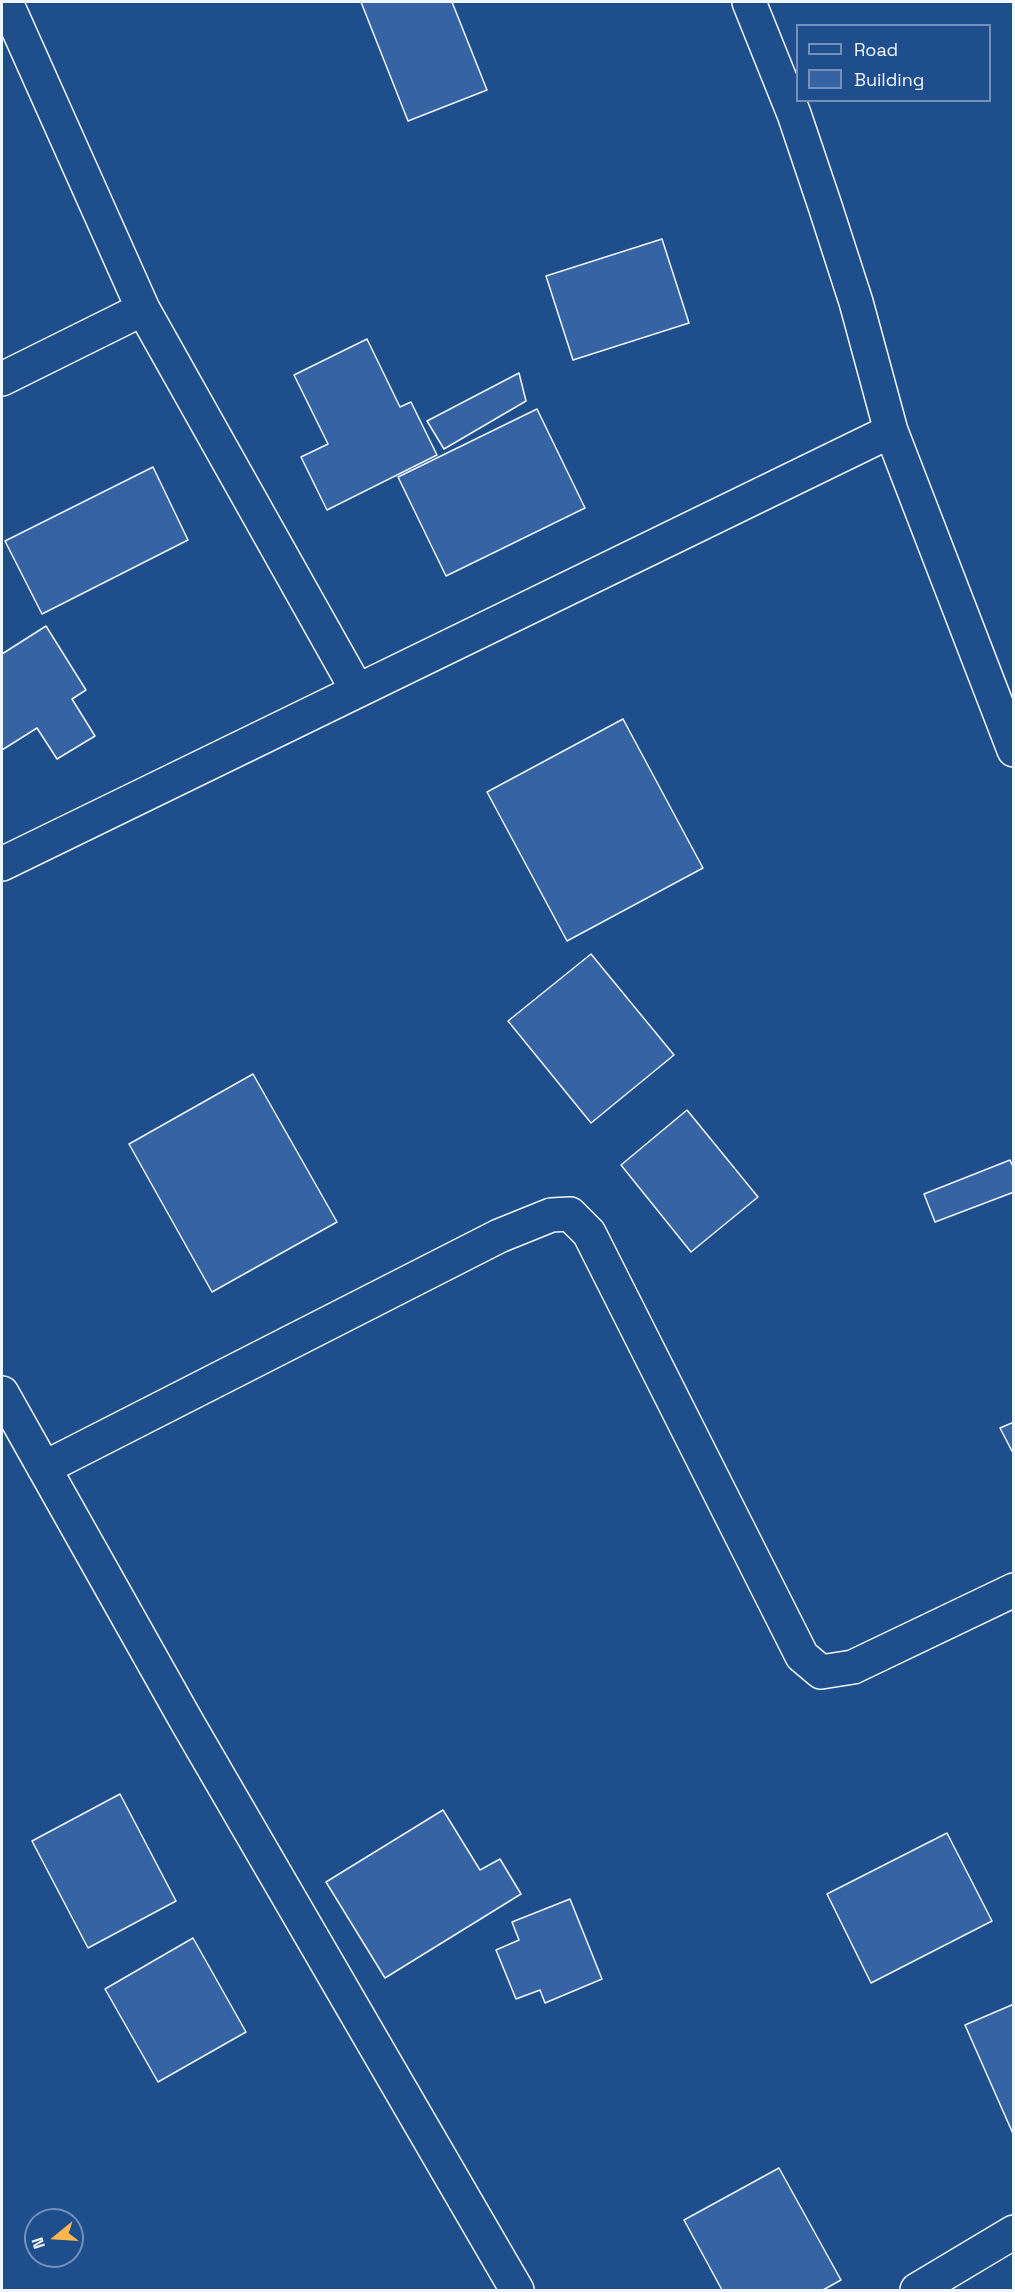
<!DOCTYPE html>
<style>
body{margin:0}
#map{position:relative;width:1015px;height:2292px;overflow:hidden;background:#1f4e8c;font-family:"Space Grotesk",sans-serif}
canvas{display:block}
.frame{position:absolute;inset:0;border:3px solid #f2f6ff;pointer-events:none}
.legend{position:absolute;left:796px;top:24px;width:195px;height:78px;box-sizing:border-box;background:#1f4e8c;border:2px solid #7391ba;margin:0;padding:8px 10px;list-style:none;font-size:18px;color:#f2f6ff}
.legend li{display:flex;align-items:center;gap:12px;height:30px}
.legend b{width:30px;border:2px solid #7391ba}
.north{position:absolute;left:24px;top:2208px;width:60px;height:60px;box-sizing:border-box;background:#1f4e8c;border:2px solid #7391ba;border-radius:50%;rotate:252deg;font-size:16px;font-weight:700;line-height:24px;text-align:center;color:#f2f6ff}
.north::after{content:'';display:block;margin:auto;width:21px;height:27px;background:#ffb74d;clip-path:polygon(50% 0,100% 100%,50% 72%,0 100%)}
</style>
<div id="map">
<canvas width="1015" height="2292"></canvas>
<div class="frame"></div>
<ul class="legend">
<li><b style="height:8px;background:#1f4e8c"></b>Road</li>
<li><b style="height:16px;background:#3563a3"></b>Building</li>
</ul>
<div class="north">N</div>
</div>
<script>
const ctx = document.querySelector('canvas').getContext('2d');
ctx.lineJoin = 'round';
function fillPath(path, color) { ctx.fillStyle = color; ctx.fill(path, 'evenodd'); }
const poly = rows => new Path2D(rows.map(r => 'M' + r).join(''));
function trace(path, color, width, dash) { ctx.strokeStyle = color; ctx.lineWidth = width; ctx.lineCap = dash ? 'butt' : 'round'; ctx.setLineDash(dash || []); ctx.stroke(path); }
const building = poly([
 [361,2,452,2,487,90,408,121,361,2],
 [662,239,689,323,573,360,546,276,662,239],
 [367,339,400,407,411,402,437,455,327,510,301,457,328,444,294,375,367,339],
 [519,373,526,401,444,449,427,421,519,373],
 [537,409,585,508,446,576,398,477,537,409],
 [153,467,188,540,42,614,5,541,153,467],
 [46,626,86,690,72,699,95,736,57,759,37,728,2,750,2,654,46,626],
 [623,719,703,868,567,941,487,792,623,719],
 [591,954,674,1055,591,1123,508,1021,591,954],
 [253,1074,337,1222,212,1292,129,1144,253,1074],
 [687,1110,758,1197,691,1252,621,1165,687,1110],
 [1010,1160,1014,1169,1014,1192,935,1222,924,1194,1010,1160],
 [1014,1422,1014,1455,1000,1428,1014,1422],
 [120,1794,176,1901,88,1948,32,1841,120,1794],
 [443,1810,480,1870,500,1859,521,1894,385,1978,326,1882,443,1810],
 [947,1833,992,1921,871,1983,827,1894,947,1833],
 [570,1899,602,1979,545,2003,540,1990,516,1999,496,1950,519,1940,512,1922,570,1899],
 [193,1938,246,2032,158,2082,105,1989,193,1938],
 [1014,2004,1014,2136,965,2025,1014,2004],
 [779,2168,841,2280,823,2290,722,2290,684,2220,779,2168]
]);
const minor = poly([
 [6,2,143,309,357,690],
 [749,2,794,114,825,206,856,302,891,431,1014,750],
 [2,379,143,309],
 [2,864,891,431],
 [2,1393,187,1722,517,2290],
 [44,1468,499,1236,551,1215,570,1214,589,1233,802,1656,821,1672,853,1667,1014,1590],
 [917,2290,1014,2232]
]);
fillPath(building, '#3563a3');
trace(building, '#f2f6ff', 1.5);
trace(minor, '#f2f6ff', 36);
trace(minor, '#1f4e8c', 33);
</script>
